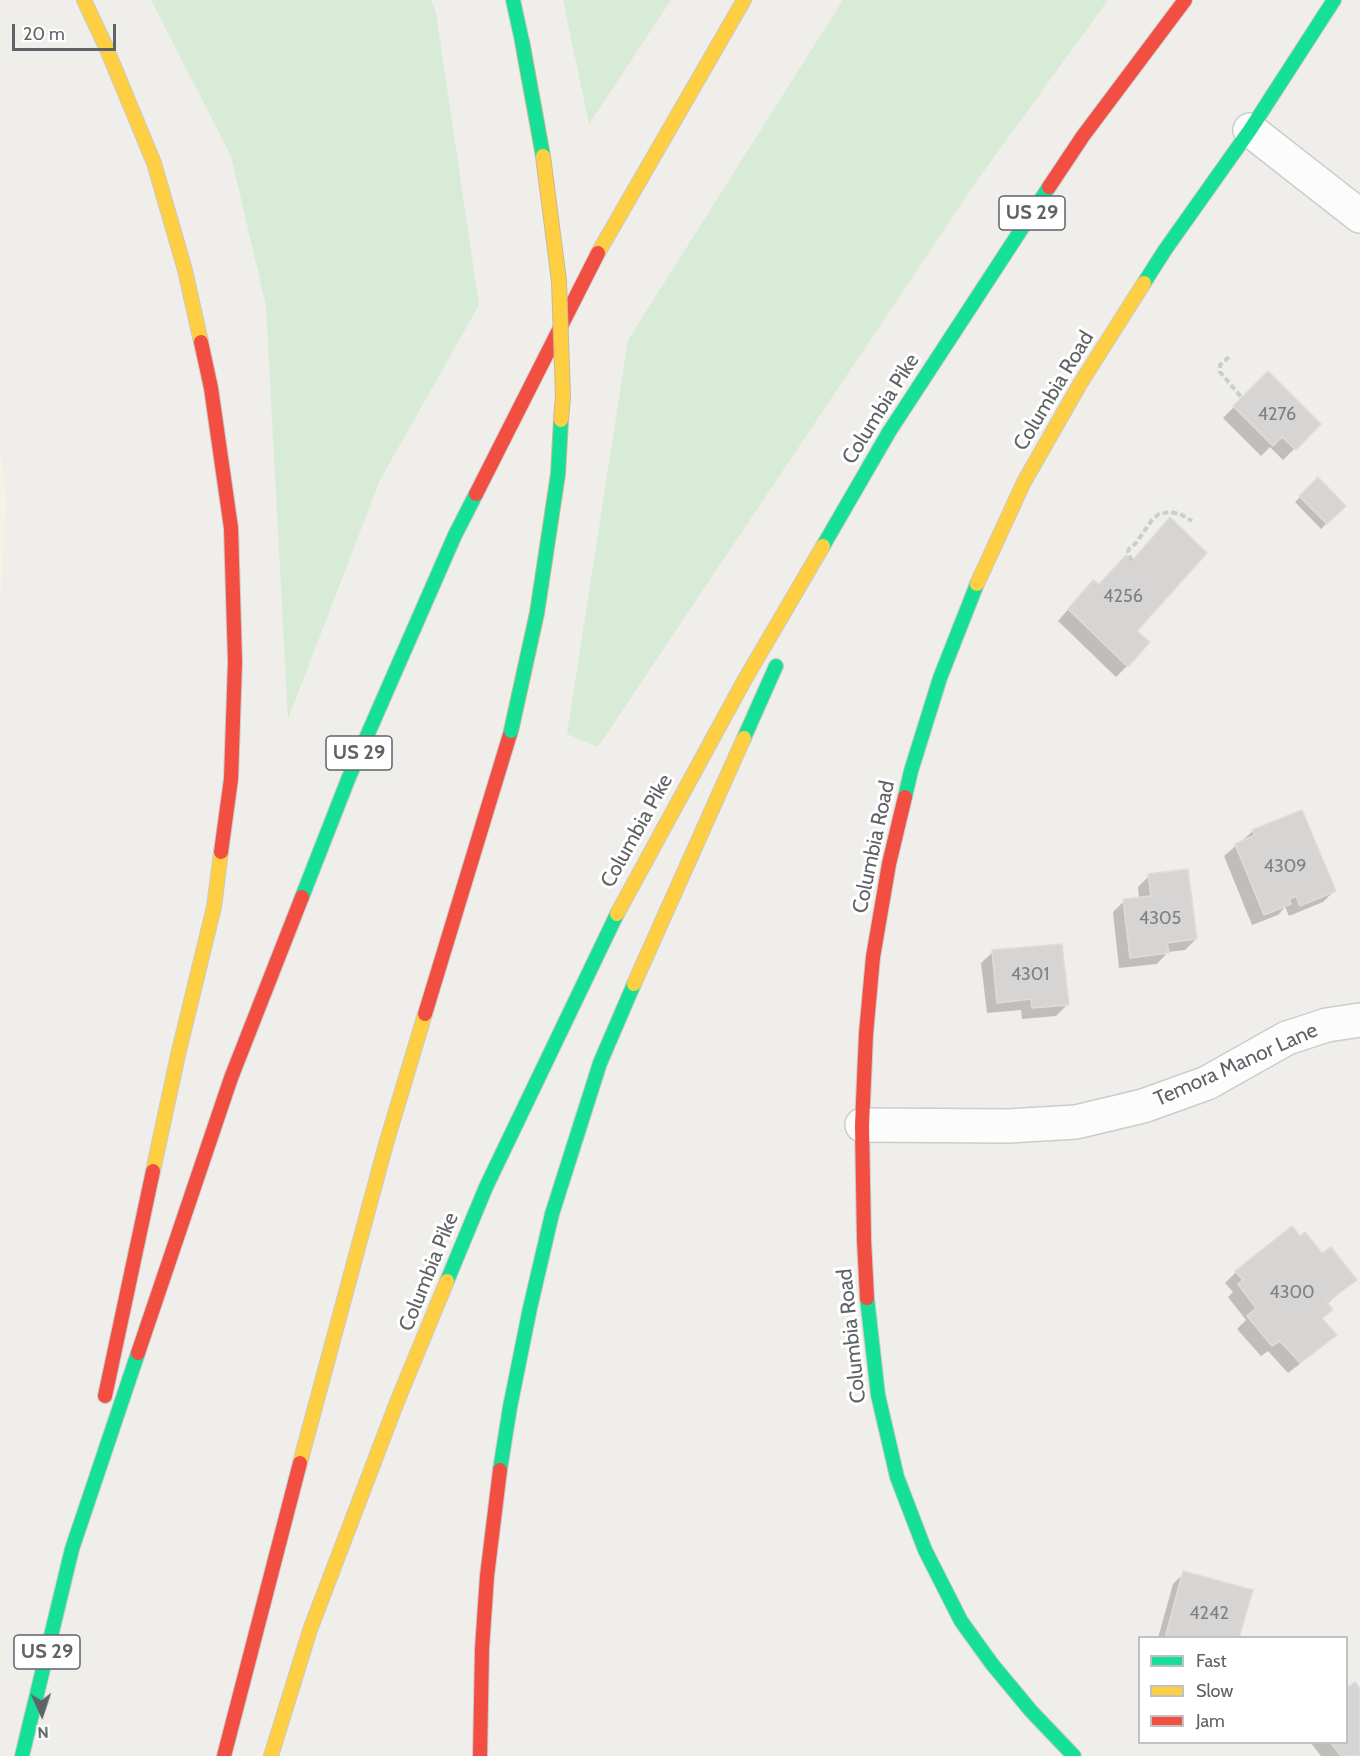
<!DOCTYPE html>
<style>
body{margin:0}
#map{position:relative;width:1360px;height:1756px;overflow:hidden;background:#efeeea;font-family:Cabin,sans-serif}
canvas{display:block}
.legend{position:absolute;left:1138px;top:1636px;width:210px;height:108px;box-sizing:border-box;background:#fff;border:2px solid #bfc1c3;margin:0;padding:8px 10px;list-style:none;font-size:18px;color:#5f6368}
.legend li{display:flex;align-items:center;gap:12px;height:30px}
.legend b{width:30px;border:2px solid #bfc1c3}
.north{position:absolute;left:12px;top:1684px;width:60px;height:60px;-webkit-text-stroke:4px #fff;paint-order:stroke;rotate:177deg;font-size:16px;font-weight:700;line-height:24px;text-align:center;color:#5f6368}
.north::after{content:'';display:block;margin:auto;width:21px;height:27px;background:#5f6368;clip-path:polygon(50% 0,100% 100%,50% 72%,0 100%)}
.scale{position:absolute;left:12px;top:24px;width:104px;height:27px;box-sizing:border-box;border:3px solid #5f6368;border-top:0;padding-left:8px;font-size:18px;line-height:21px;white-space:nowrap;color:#5f6368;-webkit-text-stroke:4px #fff;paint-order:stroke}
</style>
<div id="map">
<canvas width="1360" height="1756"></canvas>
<ul class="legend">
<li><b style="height:8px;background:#16e098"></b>Fast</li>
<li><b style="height:8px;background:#ffcf43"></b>Slow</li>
<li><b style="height:8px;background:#f24e42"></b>Jam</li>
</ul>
<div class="north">N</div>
<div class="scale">20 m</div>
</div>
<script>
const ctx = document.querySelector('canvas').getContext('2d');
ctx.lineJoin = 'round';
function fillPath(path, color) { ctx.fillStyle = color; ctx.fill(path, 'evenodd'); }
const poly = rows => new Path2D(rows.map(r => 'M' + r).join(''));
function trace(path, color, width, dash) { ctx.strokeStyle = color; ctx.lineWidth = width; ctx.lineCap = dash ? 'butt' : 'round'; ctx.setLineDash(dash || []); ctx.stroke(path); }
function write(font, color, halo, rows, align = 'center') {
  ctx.font = font + ' Cabin,sans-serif'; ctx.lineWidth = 6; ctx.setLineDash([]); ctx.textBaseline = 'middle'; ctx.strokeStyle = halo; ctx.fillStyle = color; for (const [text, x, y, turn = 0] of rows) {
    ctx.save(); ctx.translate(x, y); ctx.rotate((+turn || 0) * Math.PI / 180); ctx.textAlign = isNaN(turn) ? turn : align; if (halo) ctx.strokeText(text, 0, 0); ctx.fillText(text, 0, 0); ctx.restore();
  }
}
const commercial = poly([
 [0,448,6,498,0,607]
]);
const green = poly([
 [151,0,431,0,436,13,479,305,380,480,288,719,266,306,231,156],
 [563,0,671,0,589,124],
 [843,0,1108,0,976,182,598,747,567,734,628,340]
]);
const shadow = poly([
 [1268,373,1319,424,1283,460,1270,447,1261,456,1223,418],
 [1318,480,1344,506,1321,529,1295,502],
 [1082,593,1127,666,1116,677,1058,621],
 [1253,831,1334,891,1323,902,1289,916,1285,907,1278,915,1252,925,1224,856],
 [1149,876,1196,939,1185,950,1168,952,1157,964,1119,968,1113,912,1124,901,1139,899,1138,887],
 [993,952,1067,1005,1056,1016,1022,1019,1021,1010,987,1013,981,963],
 [1300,1238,1355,1280,1327,1304,1331,1309,1321,1320,1334,1335,1323,1346,1288,1373,1268,1351,1261,1356,1237,1329,1246,1320,1228,1297,1233,1292,1225,1283,1236,1272],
 [1184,1573,1238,1638,1158,1638,1173,1584],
 [1360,1692,1360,1756,1321,1756,1310,1742,1346,1742]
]);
const building = poly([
 [1268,371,1321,424,1296,450,1282,437,1273,446,1233,406,1268,371],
 [1318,477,1346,506,1327,524,1299,496,1318,477],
 [1170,517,1207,553,1137,631,1150,642,1128,667,1068,609,1093,580,1099,584,1126,555,1132,561,1170,517],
 [1302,810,1336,891,1300,906,1296,896,1289,899,1291,904,1264,915,1235,844,1255,835,1252,830,1302,810],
 [1188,869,1197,939,1167,943,1169,953,1130,958,1123,899,1151,896,1148,874,1188,869],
 [1062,944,1069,1005,1032,1008,1031,999,997,1003,992,950,1062,944],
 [1292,1226,1300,1236,1305,1232,1322,1253,1331,1247,1357,1280,1327,1302,1333,1310,1322,1318,1337,1335,1300,1363,1280,1341,1272,1346,1247,1316,1256,1308,1238,1284,1243,1280,1235,1271,1292,1226],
 [1183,1571,1253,1590,1239,1638,1165,1638,1183,1571],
 [1355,1682,1360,1689,1360,1756,1341,1756,1330,1742,1346,1742,1346,1688,1355,1682]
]);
const path = poly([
 [1229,357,1220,365,1220,372,1242,398],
 [1132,561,1128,552,1129,549,1136,543,1152,520,1159,514,1170,512,1180,514,1192,521]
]);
const street = poly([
 [1250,130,1360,216],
 [862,1125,1008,1126,1076,1122,1143,1106,1207,1083,1287,1038,1327,1025,1360,1020]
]);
const fast = poly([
 [513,0,522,41],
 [1144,283,1165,250,1250,130,1334,0],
 [823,546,889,432,1049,187],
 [744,738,776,666],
 [905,797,911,771,940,678,977,584],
 [302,897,349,777,455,535,476,494],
 [447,1281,486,1187,617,914],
 [867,1298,878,1395,897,1477,925,1550,961,1621,992,1664,1031,1711,1074,1756],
 [500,1470,510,1407,530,1308,552,1214,600,1063,634,984],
 [22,1756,72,1549,138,1353]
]);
const slow = poly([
 [84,0,106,47,154,163,185,270,201,342],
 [598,253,744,0],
 [977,584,1024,482,1080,384,1144,283],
 [617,914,744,681,823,546],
 [634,984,744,738],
 [153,1171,178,1055,214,907,221,852],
 [300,1463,386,1144,425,1014],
 [271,1756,310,1630,397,1402,447,1281]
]);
const jam = poly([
 [1049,187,1083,136,1185,0],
 [201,342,211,388,231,528,235,662,231,779,221,852],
 [476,494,598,253],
 [425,1014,511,731],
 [867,1298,864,1240,862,1125,866,1034,873,957,889,864,905,797],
 [138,1353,231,1078,302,897],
 [105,1396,153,1171],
 [224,1756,300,1463],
 [480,1756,482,1649,487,1576,500,1470]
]);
const fastBridge = poly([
 [522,41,543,156],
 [511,731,537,613,558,474,561,420]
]);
const slowBridge = poly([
 [543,156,559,281,563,396,561,420]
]);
const numberNames = [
 ["4276",1277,415],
 ["4256",1123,597],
 ["4309",1285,867],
 ["4305",1160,919],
 ["4301",1030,975],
 ["4300",1292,1293],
 ["4242",1209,1614]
];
const shields = [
 [1032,213,66],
 [359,753,66],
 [47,1652,66]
];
const shieldNames = [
 ["US 29",1032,213],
 ["US 29",359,753],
 ["US 29",47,1652]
];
const streetNames = [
 ["Columbia Road",1054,391,-59],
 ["Columbia Pike",881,409,-58],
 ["Columbia Pike",637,831,-61],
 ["Columbia Road",874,847,-78],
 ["Temora Manor Lane",1236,1065,-24],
 ["Columbia Pike",429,1272,-68],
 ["Columbia Road",852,1336,-96]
];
fillPath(commercial, '#f7f3e4');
fillPath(green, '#d8ebd6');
fillPath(shadow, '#0003');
fillPath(building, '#d6d5d3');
trace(building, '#deddd9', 1.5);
trace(street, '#cbcccc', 36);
trace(fast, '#cacacb', 16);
trace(slow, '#cacacb', 16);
trace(jam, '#cacacb', 16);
trace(path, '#cacfcc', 4, [6, 3]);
trace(street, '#fdfcfc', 33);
trace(fast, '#16e098', 14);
trace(slow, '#ffcf43', 14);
trace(jam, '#f24e42', 14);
trace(fastBridge, '#c8b996', 16, []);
trace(slowBridge, '#c8b996', 16, []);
trace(fastBridge, '#16e098', 14);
trace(slowBridge, '#ffcf43', 14);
write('18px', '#7e8184', null, numberNames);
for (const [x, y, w] of shields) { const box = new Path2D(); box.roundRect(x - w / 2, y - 17, w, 34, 4.5); ctx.fillStyle = '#fff'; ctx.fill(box); trace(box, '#5f6368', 1.5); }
write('bold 20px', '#5f6368', null, shieldNames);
write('21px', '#5f6368', '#fff', streetNames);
</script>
